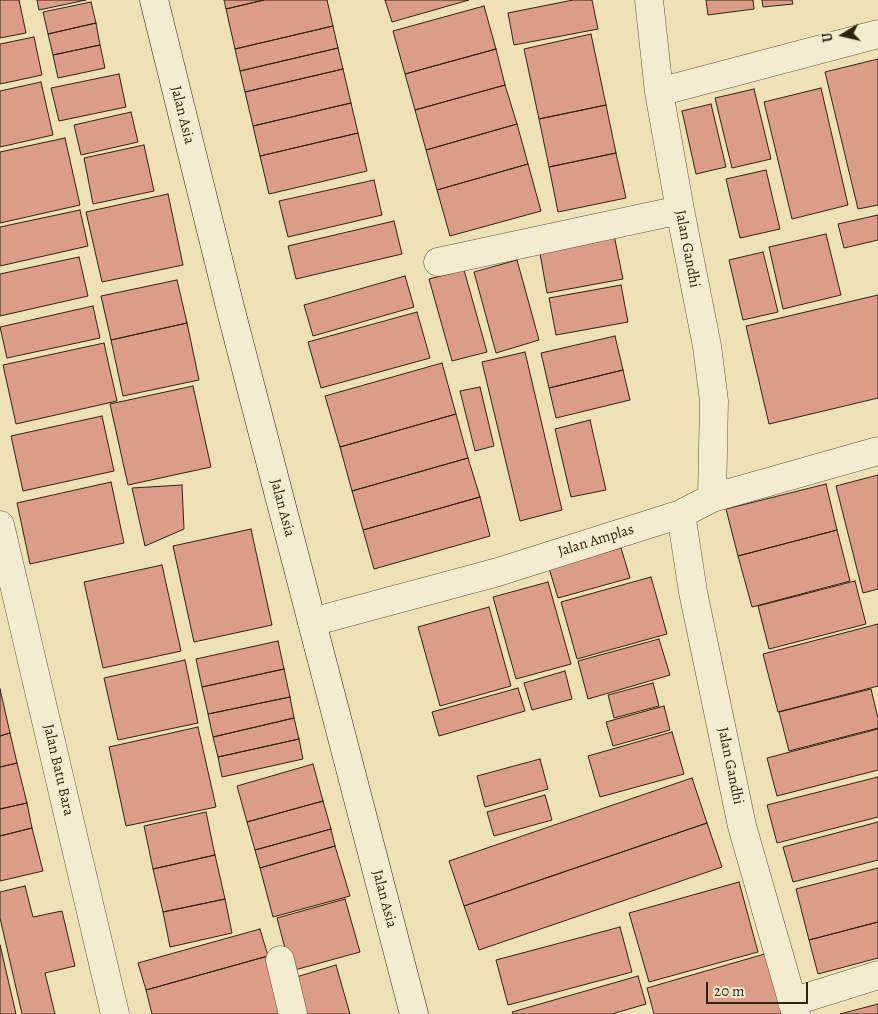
<!DOCTYPE html>
<style>
body{margin:0}
#map{position:relative;width:878px;height:1014px;overflow:hidden;background:#eee1b6;font-family:Alegreya,serif}
canvas{display:block}
.north{position:absolute;left:818px;top:10px;width:50px;height:50px;-webkit-text-stroke:4px #f4ecd0;paint-order:stroke;rotate:261deg;font-size:14px;font-weight:700;line-height:20px;text-align:center;color:#312313}
.north::after{content:'';display:block;margin:auto;width:18px;height:22px;background:#312313;clip-path:polygon(50% 0,100% 100%,50% 72%,0 100%)}
.scale{position:absolute;left:706px;top:982px;width:102px;height:22px;box-sizing:border-box;border:2px solid #312313;border-top:0;padding-left:6px;font-size:15px;line-height:18px;white-space:nowrap;color:#312313;-webkit-text-stroke:4px #f4ecd0;paint-order:stroke}
</style>
<div id="map">
<canvas width="878" height="1014"></canvas>
<div class="north">U</div>
<div class="scale">20 m</div>
</div>
<script>
const ctx = document.querySelector('canvas').getContext('2d');
ctx.lineJoin = 'round';
function fillPath(path, color) { ctx.fillStyle = color; ctx.fill(path, 'evenodd'); }
const poly = rows => new Path2D(rows.map(r => 'M' + r).join(''));
function trace(path, color, width, dash) { ctx.strokeStyle = color; ctx.lineWidth = width; ctx.lineCap = dash ? 'butt' : 'round'; ctx.setLineDash(dash || []); ctx.stroke(path); }
function write(font, color, halo, rows, align = 'center') {
  ctx.font = font + ' Alegreya,serif'; ctx.lineWidth = 4.5; ctx.setLineDash([]); ctx.textBaseline = 'middle'; ctx.strokeStyle = halo; ctx.fillStyle = color; for (const [text, x, y, turn = 0] of rows) {
    ctx.save(); ctx.translate(x, y); ctx.rotate((+turn || 0) * Math.PI / 180); ctx.textAlign = isNaN(turn) ? turn : align; if (halo) ctx.strokeText(text, 0, 0); ctx.fillText(text, 0, 0); ctx.restore();
  }
}
const building = poly([
 [0,0,19,0,26,33,0,38,0,0],
 [37,0,86,0,39,10,37,0],
 [224,0,264,0,226,9,224,0],
 [264,0,327,0,333,26,235,49,226,9,264,0],
 [385,0,469,0,392,22,385,0],
 [573,0,592,0,598,29,514,45,508,13,573,0],
 [706,0,753,0,754,9,708,15,706,0],
 [762,0,792,0,793,4,763,7,762,0],
 [91,2,96,23,48,34,43,12,91,2],
 [484,6,496,49,405,74,393,31,484,6],
 [96,23,100,45,53,55,48,34,96,23],
 [333,26,338,48,240,71,235,49,333,26],
 [591,34,606,105,539,119,524,49,591,34],
 [34,37,42,75,0,84,0,44,34,37],
 [100,45,105,68,58,78,53,55,100,45],
 [338,48,343,69,245,92,240,71,338,48],
 [496,49,505,85,415,110,405,74,496,49],
 [878,59,878,205,858,209,825,72,878,59],
 [343,69,351,103,253,126,245,92,343,69],
 [119,74,126,107,59,121,51,88,119,74],
 [41,82,53,135,0,147,0,91,41,82],
 [505,85,517,124,426,150,415,110,505,85],
 [821,88,848,205,792,219,764,102,821,88],
 [754,89,771,159,732,168,715,98,754,89],
 [351,103,358,133,260,156,253,126,351,103],
 [711,104,726,167,696,174,682,111,711,104],
 [606,105,616,153,549,167,539,119,606,105],
 [131,112,138,142,81,155,74,125,131,112],
 [517,124,528,164,437,190,426,150,517,124],
 [358,133,367,171,269,194,260,156,358,133],
 [65,138,80,205,0,223,0,152,65,138],
 [144,145,154,191,93,204,84,158,144,145],
 [616,153,626,198,558,212,549,167,616,153],
 [528,164,541,211,450,236,437,190,528,164],
 [766,170,780,229,740,238,726,179,766,170],
 [374,180,382,215,288,237,279,201,374,180],
 [168,194,183,265,102,282,86,212,168,194],
 [80,210,88,246,0,266,0,227,80,210],
 [878,215,878,240,844,248,838,224,878,215],
 [394,221,402,254,296,279,288,246,394,221],
 [826,234,841,295,783,309,769,247,826,234],
 [614,235,623,279,547,293,539,248,614,235],
 [763,252,778,312,743,320,729,260,763,252],
 [79,257,88,296,0,316,0,274,79,257],
 [517,260,539,340,496,353,474,272,517,260],
 [464,270,487,352,452,361,429,279,464,270],
 [405,276,414,307,313,336,304,305,405,276],
 [177,280,187,323,111,340,101,296,177,280],
 [621,285,628,322,556,335,549,298,621,285],
 [878,295,878,398,769,424,746,326,878,295],
 [93,306,100,338,7,358,0,327,93,306],
 [417,312,430,358,321,388,308,342,417,312],
 [187,323,199,380,123,396,111,340,187,323],
 [615,336,623,370,549,388,541,353,615,336],
 [104,343,117,401,16,424,3,365,104,343],
 [525,352,562,510,520,521,482,362,525,352],
 [442,363,456,414,340,447,325,396,442,363],
 [623,370,630,400,556,418,549,388,623,370],
 [193,386,211,467,128,485,110,404,193,386],
 [480,387,494,446,475,451,460,391,480,387],
 [456,414,468,458,352,491,340,447,456,414],
 [102,416,114,471,23,491,11,436,102,416],
 [590,420,606,490,571,497,555,429,590,420],
 [468,458,480,497,363,530,352,491,468,458],
 [878,475,878,589,863,593,836,486,878,475],
 [111,482,124,543,30,564,17,503,111,482],
 [826,484,837,530,738,556,726,509,826,484],
 [182,485,184,529,145,546,132,488,182,485],
 [480,497,490,536,374,569,363,530,480,497],
 [251,529,272,625,194,642,173,546,251,529],
 [837,530,850,581,752,607,738,556,837,530],
 [621,548,630,578,558,598,549,568,621,548],
 [162,565,181,651,103,668,84,582,162,565],
 [651,577,667,634,577,659,561,602,651,577],
 [855,581,866,624,769,649,758,606,855,581],
 [548,582,571,664,516,679,493,597,548,582],
 [489,607,511,686,440,706,418,627,489,607],
 [878,624,878,686,778,712,763,654,878,624],
 [659,639,670,675,588,699,578,661,659,639],
 [278,641,284,669,202,687,196,659,278,641],
 [185,660,198,723,118,740,104,678,185,660],
 [284,669,290,697,208,714,202,687,284,669],
 [565,671,572,699,532,710,524,683,565,671],
 [653,683,659,706,614,718,608,695,653,683],
 [518,688,525,711,439,736,432,712,518,688],
 [0,689,10,733,0,736,0,689],
 [871,689,878,718,878,728,789,751,779,712,871,689],
 [290,697,294,718,213,737,208,714,290,697],
 [664,706,670,730,613,746,606,722,664,706],
 [294,718,299,739,218,757,213,737,294,718],
 [198,727,216,807,126,826,109,747,198,727],
 [878,729,878,770,777,796,767,758,878,729],
 [672,732,684,774,600,797,588,756,672,732],
 [10,733,17,763,0,767,0,736,10,733],
 [299,739,303,759,222,777,218,757,299,739],
 [540,759,548,789,485,807,477,776,540,759],
 [17,763,27,803,0,809,0,767,17,763],
 [313,764,323,801,247,822,237,786,313,764],
 [878,777,878,817,777,843,767,805,878,777],
 [692,778,707,823,464,906,449,861,692,778],
 [545,795,552,820,494,836,487,812,545,795],
 [323,801,331,829,255,850,247,822,323,801],
 [27,803,32,828,0,836,0,809,27,803],
 [206,812,215,855,153,869,144,826,206,812],
 [878,822,878,860,793,882,783,847,878,822],
 [707,823,722,867,479,950,464,906,707,823],
 [32,828,43,871,0,881,0,836,32,828],
 [331,829,335,846,260,868,255,850,331,829],
 [335,846,350,896,273,917,260,868,335,846],
 [215,855,225,899,163,912,153,869,215,855],
 [878,868,878,922,809,940,796,889,878,868],
 [739,882,758,952,649,982,629,913,739,882],
 [25,886,33,917,62,911,75,966,45,973,55,1014,22,1014,0,918,0,892,25,886],
 [225,899,232,933,170,947,163,912,225,899],
 [345,899,360,952,291,971,277,918,345,899],
 [878,922,878,958,818,974,809,940,878,922],
 [620,927,632,972,508,1005,496,960,620,927],
 [260,929,268,956,146,990,138,963,260,929],
 [0,945,16,1014,0,1014,0,945],
 [768,953,785,1014,654,1014,647,988,768,953],
 [268,956,284,1014,152,1014,146,990,268,956],
 [336,965,350,1014,303,1014,293,978,336,965],
 [638,976,646,1004,612,1014,513,1014,512,1012,638,976],
 [878,1004,878,1014,840,1014,878,1004]
]);
const minor = poly([
 [649,0,659,92,680,210,707,346,714,401,712,498],
 [659,92,878,34],
 [438,262,680,210],
 [681,514,693,592,742,826,796,1014],
 [0,525,115,1014],
 [312,622,498,572,681,514,712,498,878,451],
 [280,960,293,1014],
 [792,1002,878,975]
]);
const secondary = poly([
 [154,0,232,315,414,1014]
]);
const streetNames = [
 ["Jalan Asia",182,115,76],
 ["Jalan Gandhi",687,249,79],
 ["Jalan Asia",282,508,75],
 ["Jalan Amplas",596,541,-17],
 ["Jalan Gandhi",730,766,78],
 ["Jalan Batu Bara",58,770,77],
 ["Jalan Asia",384,899,75]
];
fillPath(building, '#dc9d88');
trace(building, '#312313', 1);
trace(minor, '#60523c', 29);
trace(secondary, '#312313', 29);
trace(minor, '#f4ecd0', 28);
trace(secondary, '#f4ecd0', 28);
write('15px', '#312313', '#f4ecd0', streetNames);
</script>
